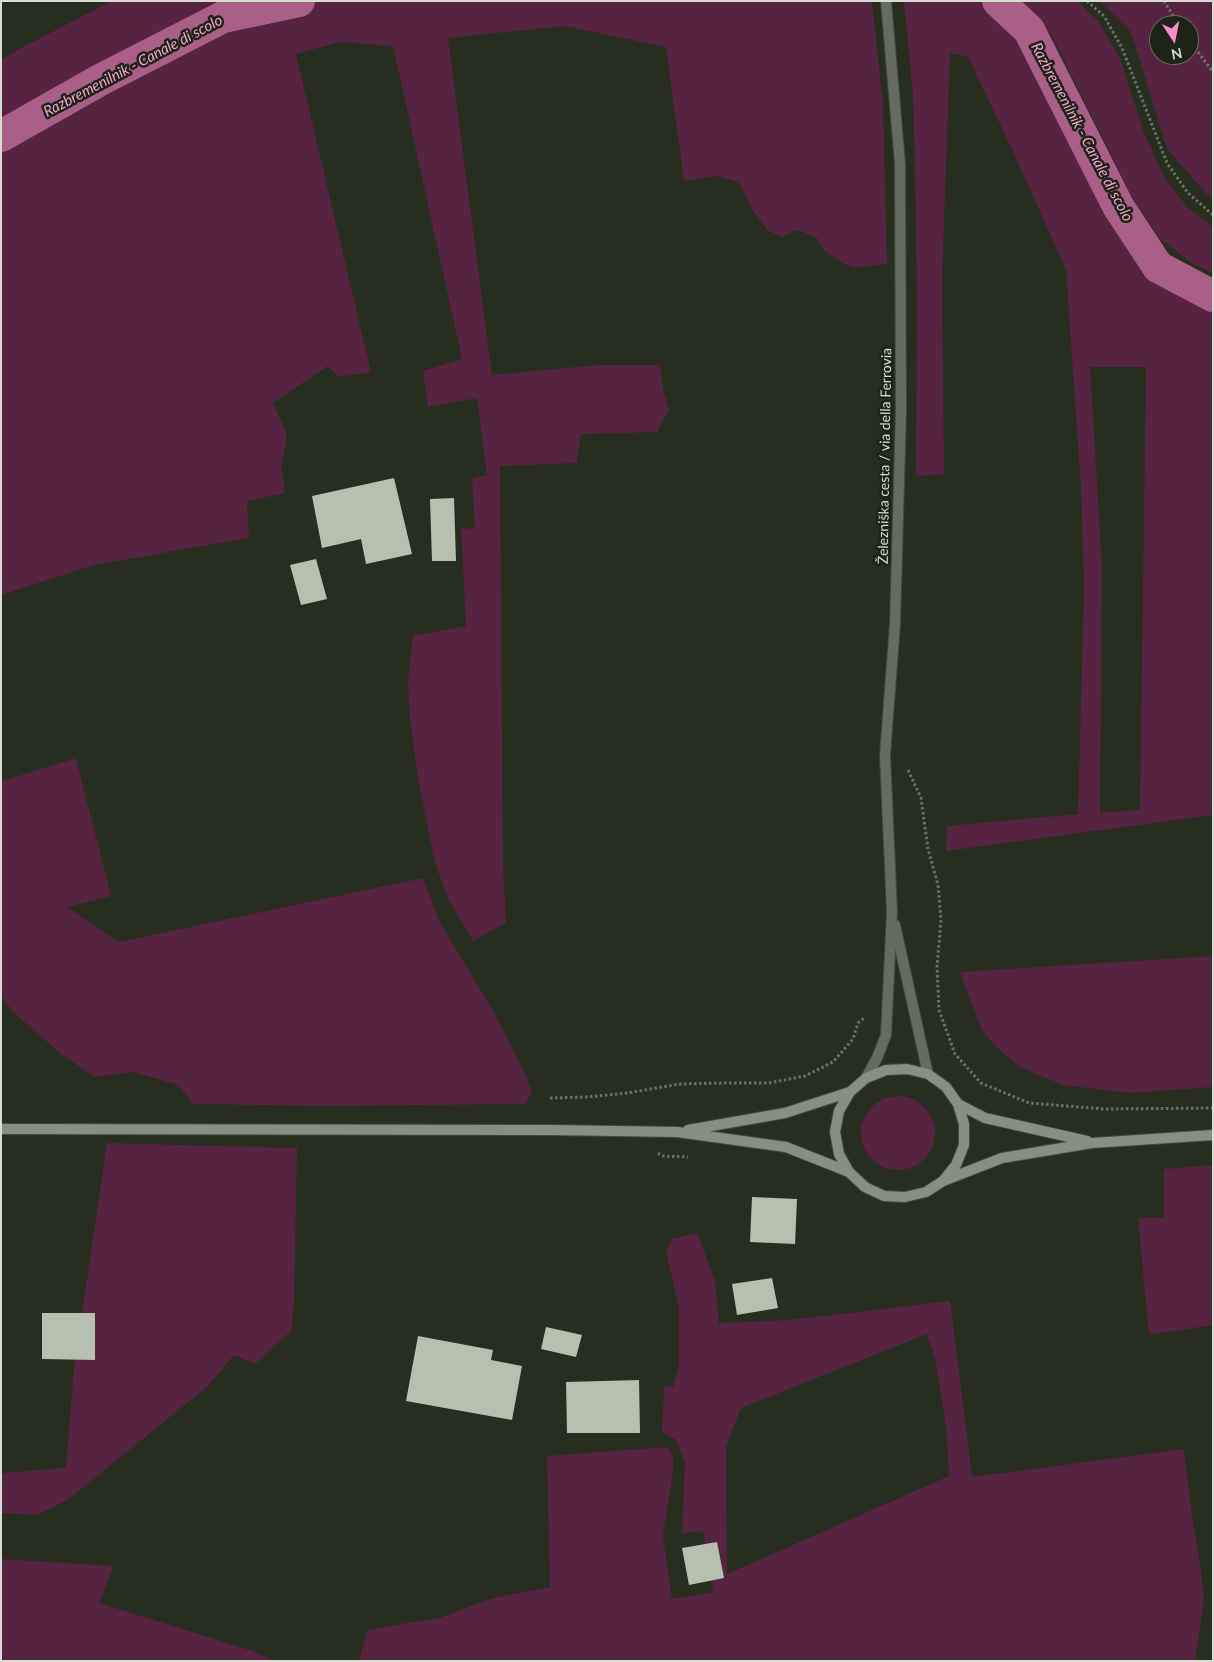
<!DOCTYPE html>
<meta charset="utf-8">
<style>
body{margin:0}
#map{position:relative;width:1214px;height:1662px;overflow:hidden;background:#272d1f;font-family:Lato,sans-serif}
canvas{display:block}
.frame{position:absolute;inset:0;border:2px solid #d8dcd3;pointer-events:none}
.north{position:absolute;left:1149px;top:15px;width:50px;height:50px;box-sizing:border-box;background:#1d2316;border:1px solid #686d62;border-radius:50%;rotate:169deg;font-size:14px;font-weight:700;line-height:20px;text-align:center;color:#d8dcd3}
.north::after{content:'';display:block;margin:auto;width:18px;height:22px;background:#f98fc9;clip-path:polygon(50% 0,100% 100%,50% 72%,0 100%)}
</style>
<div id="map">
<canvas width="1214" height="1662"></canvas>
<div class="frame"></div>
<div class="north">N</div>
</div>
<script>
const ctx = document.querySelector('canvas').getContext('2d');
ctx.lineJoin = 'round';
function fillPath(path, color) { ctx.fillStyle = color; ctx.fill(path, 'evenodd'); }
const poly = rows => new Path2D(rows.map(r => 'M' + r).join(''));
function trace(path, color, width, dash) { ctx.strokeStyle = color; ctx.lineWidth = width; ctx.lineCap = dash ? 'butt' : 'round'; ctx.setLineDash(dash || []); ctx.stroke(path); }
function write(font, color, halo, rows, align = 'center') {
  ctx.font = font + ' Lato,sans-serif'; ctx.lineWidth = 5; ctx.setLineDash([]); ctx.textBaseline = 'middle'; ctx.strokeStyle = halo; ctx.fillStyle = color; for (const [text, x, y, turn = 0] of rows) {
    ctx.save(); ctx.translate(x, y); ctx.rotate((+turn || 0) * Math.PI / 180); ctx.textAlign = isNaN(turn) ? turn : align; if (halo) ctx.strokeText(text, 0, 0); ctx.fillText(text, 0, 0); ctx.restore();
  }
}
const green = poly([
 [112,1,872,1,883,104,887,264,854,268,842,263,825,251,816,237,797,230,782,237,767,230,752,209,738,182,718,176,684,181,666,47,565,26,448,38,492,375,597,365,660,365,663,389,669,410,657,432,581,434,577,463,500,466,503,864,506,923,473,941,449,901,435,863,419,784,410,720,408,680,413,636,466,626,461,528,475,529,472,479,487,475,477,398,428,407,423,371,462,359,393,46,341,42,296,54,371,372,338,377,328,366,273,403,286,432,286,445,281,465,285,493,247,501,249,538,94,565,1,595,1,60,21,48],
 [904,1,978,1,992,11,1020,37,1041,71,1079,148,1113,212,1141,257,1175,287,1213,302,1213,815,946,851,947,826,1078,814,1084,588,1081,488,1066,270,1011,147,968,57,950,53,942,281,944,474,916,476,917,301,915,171,913,95],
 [1090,367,1146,367,1140,810,1100,813,1102,565],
 [1021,1,1077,1,1098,21,1120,58,1144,133,1165,178,1188,208,1213,227,1213,273,1195,265,1159,238,1129,192,1052,36],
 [1100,1,1213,1,1213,201,1167,149,1131,32],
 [1159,25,1189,25,1189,55,1159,55],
 [76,758,111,896,67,907,119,942,423,878,439,921,492,1009,526,1075,532,1092,525,1104,324,1106,193,1104,178,1085,133,1072,95,1077,61,1054,13,1012,1,996,1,779,2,781],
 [1213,956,1213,1087,1128,1093,1063,1085,1020,1067,995,1046,981,1029,960,972],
 '861 1133a37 37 0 1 1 74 0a37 37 0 1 1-74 0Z',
 [107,1143,297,1148,294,1304,291,1331,255,1364,234,1355,208,1386,69,1499,37,1515,1,1513,1,1473,66,1468,74,1368],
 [1213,1165,1213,1325,1149,1335,1138,1218,1164,1218,1164,1169],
 [697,1233,715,1280,719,1323,789,1320,950,1301,972,1477,1184,1449,1191,1509,1201,1571,1204,1600,1195,1661,359,1661,367,1631,411,1622,437,1619,493,1598,550,1587,547,1456,667,1447,673,1455,673,1471,663,1536,672,1599,713,1592,703,1531,682,1534,685,1461,675,1439,662,1432,664,1386,673,1387,679,1366,679,1309,666,1251,672,1239],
 [927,1334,935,1358,946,1425,949,1476,727,1574,726,1446,741,1408],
 [1,1559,114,1566,99,1603,253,1651,274,1661,1,1661]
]);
const canal = poly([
 [998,1,1029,30,1118,206,1158,267,1213,296],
 [1,136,100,80,223,17,299,1]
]);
const building = poly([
 [394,478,412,554,366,564,361,539,322,548,312,496],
 [454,498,456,561,432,561,430,499],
 [316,559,327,599,301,605,290,565],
 [752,1197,797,1199,795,1244,750,1242],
 [772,1278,778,1308,737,1315,732,1284],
 [42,1313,95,1313,95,1360,42,1359],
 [546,1327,582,1335,576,1357,541,1349],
 [418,1336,493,1350,491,1360,522,1366,512,1420,406,1401],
 [639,1380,640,1433,567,1433,566,1382],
 [717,1542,724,1578,689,1585,682,1548]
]);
const path = poly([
 [1087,1,1104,16,1122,48,1167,163,1188,193,1213,215],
 [1164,1,1179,25],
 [1189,40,1213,72],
 [908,770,921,798,928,849,938,885,941,920,937,967,939,1010,955,1054,981,1083,1029,1103,1104,1109,1213,1108],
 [550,1098,586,1097,628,1093,679,1084,725,1083,769,1083,805,1076,833,1062,853,1039,858,1023,865,1017],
 [658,1153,662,1156,688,1157]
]);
const street = poly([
 [895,925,928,1074],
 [866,1078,877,1058,886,1035,892,912,885,755,895,624,901,411,900,164,886,1]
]);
const secondary = poly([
 [958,1104,985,1118,1087,1141],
 [1,1129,552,1130,677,1132,786,1147,849,1172],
 [688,1130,785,1113,850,1092],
 [943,1181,956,1165,964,1145,964,1124,958,1104,946,1087,928,1074,907,1069,886,1070,866,1078,850,1092,839,1111,835,1132,839,1154,849,1172,865,1187,884,1196,905,1197,926,1192,943,1181,1002,1158,1092,1143,1213,1135]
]);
const streetNames = [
 ["Železniška cesta / via della Ferrovia",885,456,-89]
];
const waterNames = [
 ["Razbremenilnik - Canale di scolo",133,66,-28],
 ["Razbremenilnik - Canale di scolo",1082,132,62]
];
fillPath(green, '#562340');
trace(canal, '#aa5f88', 32);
fillPath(building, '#b7c0ae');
trace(street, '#43493c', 12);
trace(secondary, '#43493c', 12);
trace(path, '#6c7165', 3, [2.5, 2.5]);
trace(street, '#676a63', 10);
trace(secondary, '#898e83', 10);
write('14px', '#d8dcd3', '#1d2316', streetNames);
write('italic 15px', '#f8a4d0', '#1d2316', waterNames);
</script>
